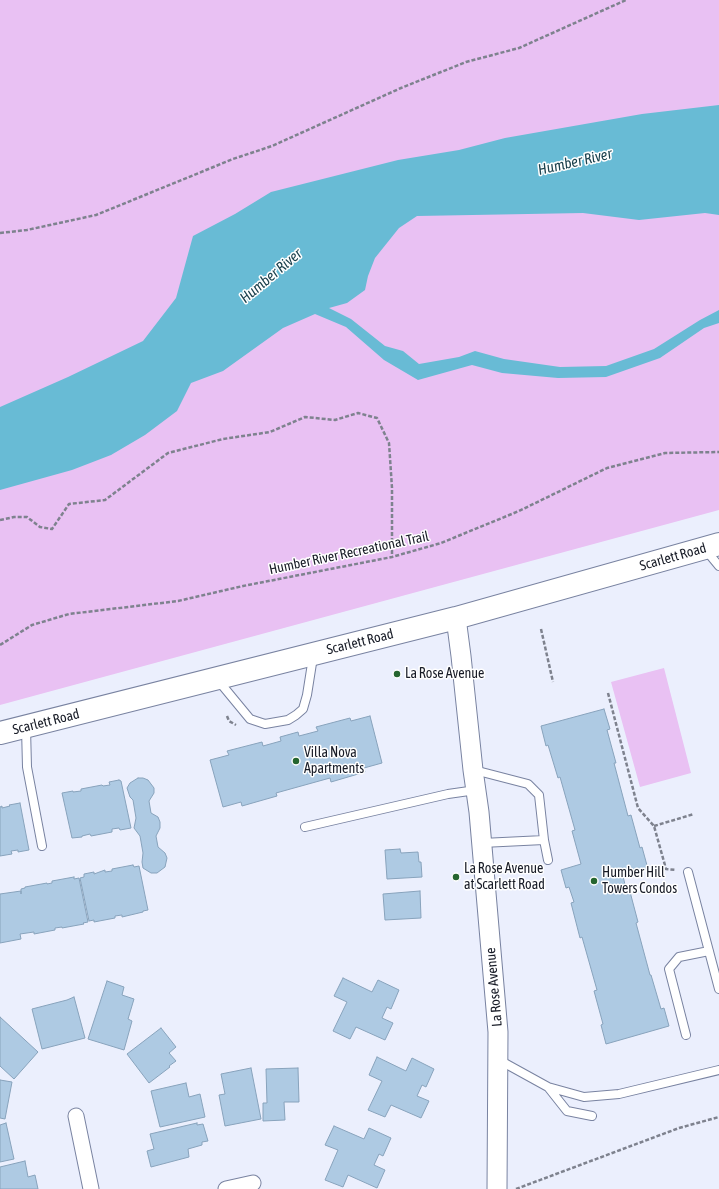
<!DOCTYPE html>
<style>
body{margin:0}
canvas{display:block;background:#ebeffd}
</style>
<canvas width="719" height="1189"></canvas>
<script>
const ctx = document.querySelector('canvas').getContext('2d');
ctx.lineJoin = 'round';
function fillPath(path, color) { ctx.fillStyle = color; ctx.fill(path, 'evenodd'); }
const poly = rows => new Path2D(rows.map(r => 'M' + r).join(''));
function trace(path, color, width, dash) { ctx.strokeStyle = color; ctx.lineWidth = width; ctx.lineCap = dash ? 'butt' : 'round'; ctx.setLineDash(dash || []); ctx.stroke(path); }
function write(font, color, halo, rows, align = 'center') {
  ctx.font = font + ' "Asap Condensed",sans-serif'; ctx.lineWidth = 3; ctx.setLineDash([]); ctx.textBaseline = 'middle'; ctx.strokeStyle = halo; ctx.fillStyle = color; for (const [text, x, y, turn = 0] of rows) {
    ctx.save(); ctx.translate(x, y); ctx.rotate((+turn || 0) * Math.PI / 180); ctx.textAlign = isNaN(turn) ? turn : align; if (halo) ctx.strokeText(text, 0, 0); ctx.fillText(text, 0, 0); ctx.restore();
  }
}
const green = poly([
 [0,0,719,0,719,510,0,705],
 [664,668,691,773,640,787,611,682]
]);
const water = poly([
 [719,105,719,215,705,213,639,220,583,213,417,216,399,228,375,258,368,276,365,290,347,303,329,308,351,319,385,346,403,351,419,364,459,357,475,351,504,359,560,367,606,366,654,349,700,320,719,310,719,323,704,328,660,358,606,377,558,378,502,373,472,365,418,380,384,360,346,327,315,314,283,328,223,371,191,383,177,411,145,435,111,455,72,470,0,490,0,407,68,377,143,341,176,298,193,236,235,214,271,192,398,160,459,150,505,138,642,114]
]);
const building = poly([
 [604,709,610,729,607,730,616,763,614,763,628,816,631,815,640,848,642,847,648,869,623,876,626,889,629,888,638,922,636,923,650,975,651,975,661,1009,664,1008,669,1026,606,1044,601,1025,603,1024,594,991,597,990,582,937,580,938,571,903,574,902,569,887,566,888,561,870,581,864,572,831,575,830,560,777,558,778,548,745,546,746,541,726,604,709],
 [370,716,382,763,364,768,365,772,331,782,330,778,276,793,277,796,242,806,241,802,223,807,210,760,229,755,227,751,262,742,263,746,281,741,280,737,298,732,299,736,318,731,316,727,350,718,351,721,370,716],
 [138,778,143,778,148,780,154,788,154,793,149,801,151,813,158,817,160,822,160,828,156,836,158,847,165,853,167,858,165,867,157,873,151,873,143,868,142,862,143,853,140,836,134,828,136,818,133,800,130,797,127,788,130,783,138,778],
 [119,780,121,781,131,828,120,830,119,828,112,829,112,832,91,836,90,834,82,836,82,837,72,838,62,793,73,791,73,792,81,791,81,789,102,785,103,786,110,785,109,782,119,780],
 [20,803,29,850,18,852,18,850,11,851,12,854,0,856,0,807,2,806,2,808,10,806,9,805,20,803],
 [400,849,401,853,418,852,419,862,421,862,422,877,387,879,385,850,400,849],
 [133,865,134,867,139,866,148,910,143,911,143,912,122,917,122,915,115,916,115,918,94,922,94,920,89,921,80,878,84,877,84,874,94,872,94,874,105,870,105,872,112,871,112,869,133,865],
 [74,877,74,879,79,878,88,922,83,923,84,924,62,928,62,927,55,928,55,930,34,934,34,932,20,934,21,939,0,943,0,894,21,891,21,894,21,889,25,888,25,887,47,883,47,884,52,883,52,881,74,877],
 [420,891,421,918,385,920,383,894,420,891],
 [343,978,372,992,378,980,399,990,391,1009,387,1007,382,1018,393,1023,385,1040,356,1027,350,1039,333,1031,347,1002,334,996,343,978],
 [107,981,124,987,122,995,134,999,128,1019,132,1021,124,1050,88,1039,107,981],
 [74,997,85,1038,42,1049,32,1009,67,1000,74,997],
 [0,1017,38,1052,14,1079,0,1066,0,1017],
 [161,1028,176,1047,169,1053,176,1061,169,1066,170,1067,149,1083,127,1054,161,1028],
 [377,1057,406,1071,412,1058,434,1069,426,1087,422,1085,417,1096,429,1101,421,1118,391,1105,385,1117,368,1110,382,1081,369,1075,377,1057],
 [251,1068,261,1119,225,1126,219,1095,225,1094,221,1074,251,1068],
 [298,1068,299,1102,284,1102,285,1120,263,1121,263,1103,267,1103,266,1069,298,1068],
 [0,1080,12,1082,5,1119,0,1118,0,1080],
 [186,1083,189,1097,200,1094,205,1117,160,1127,151,1091,186,1083],
 [6,1123,14,1159,0,1162,0,1125,6,1123],
 [197,1123,197,1125,203,1124,208,1141,202,1142,202,1145,188,1149,189,1157,151,1167,147,1151,154,1149,150,1134,197,1123],
 [334,1126,364,1139,369,1128,391,1138,383,1156,379,1154,374,1165,385,1170,377,1188,348,1175,343,1187,325,1180,338,1150,325,1145,334,1126],
 [25,1161,28,1177,35,1175,38,1189,0,1189,0,1167,25,1161]
]);
const path = poly([
 [0,233,27,230,96,215,233,159,272,146,401,88,466,62,519,48,626,0],
 [0,520,14,517,27,517,40,527,52,529,69,504,105,500,168,453,223,439,270,432,305,417,335,420,358,413,377,418,389,443,392,488,392,557],
 [541,629,553,682],
 [0,645,32,625,69,614,178,601,243,586,392,557,441,543,519,511,607,468,665,453,719,452],
 [608,693,638,808,654,826,666,869,676,870],
 [227,716,229,721,236,725],
 [654,826,694,814],
 [516,1189,679,1128,719,1117]
]);
const service = poly([
 [705,549,719,566],
 [217,679,250,719,265,724,288,720,296,715,303,709,307,695,313,657],
 [26,728,27,767,42,846],
 [474,770,528,784,539,795,544,840],
 [305,827,448,794,476,790],
 [482,843,544,840,548,860],
 [688,872,719,989],
 [686,1035,669,969,679,957,709,951],
 [499,1060,548,1087,584,1097,619,1094,719,1070],
 [548,1087,567,1111,592,1116]
]);
const minor = poly([
 [76,1116,91,1189],
 [226,1189,253,1183]
]);
const tertiary = poly([
 [456,618,461,656,473,770,479,812,498,1032,497,1189]
]);
const secondary = poly([
 [0,733,456,618,719,544]
]);
const markers = [
 [397,674,4,"#25652f"],
 [296,761,4,"#25652f"],
 [456,877,4,"#25652f"],
 [594,881,4,"#25652f"]
];
const streetNames = [
 ["Humber River Recreational Trail",349,553,-12],
 ["Scarlett Road",673,557,-16],
 ["Scarlett Road",360,642,-14],
 ["Scarlett Road",46,722,-14],
 ["La Rose Avenue",494,987,-95]
];
const poiNames = [
 ["La Rose Avenue",405,674],
 ["Villa Nova",304,753],
 ["Apartments",304,769],
 ["La Rose Avenue",464,869],
 ["at Scarlett Road",464,885],
 ["Humber Hill",602,873],
 ["Towers Condos",602,889]
];
const waterNames = [
 ["Humber River",575,162,-13],
 ["Humber River",271,276,-40]
];
fillPath(green, '#e9c1f3');
fillPath(water, '#68bbd5');
fillPath(building, '#aecae3');
trace(building, '#88a3bc', 1);
trace(service, '#7983a1', 10);
trace(minor, '#7983a1', 17);
trace(tertiary, '#7983a1', 21);
trace(secondary, '#7983a1', 24);
trace(path, '#7e828e', 2.5, [4, 2]);
trace(service, '#fff', 8);
trace(minor, '#fff', 15);
trace(tertiary, '#fff', 19);
trace(secondary, '#fff', 22);
for (const [x, y, r, color] of markers) { const dot = new Path2D(); dot.arc(x, y, r, 0, 2 * Math.PI); ctx.fillStyle = color; ctx.fill(dot); trace(dot, '#fff', 1.5); }
write('14px', '#181c27', '#fff', streetNames);
write('14px', '#181c27', '#fff', poiNames, 'left');
write('italic 15px', '#1c424e', '#fff', waterNames);
</script>
